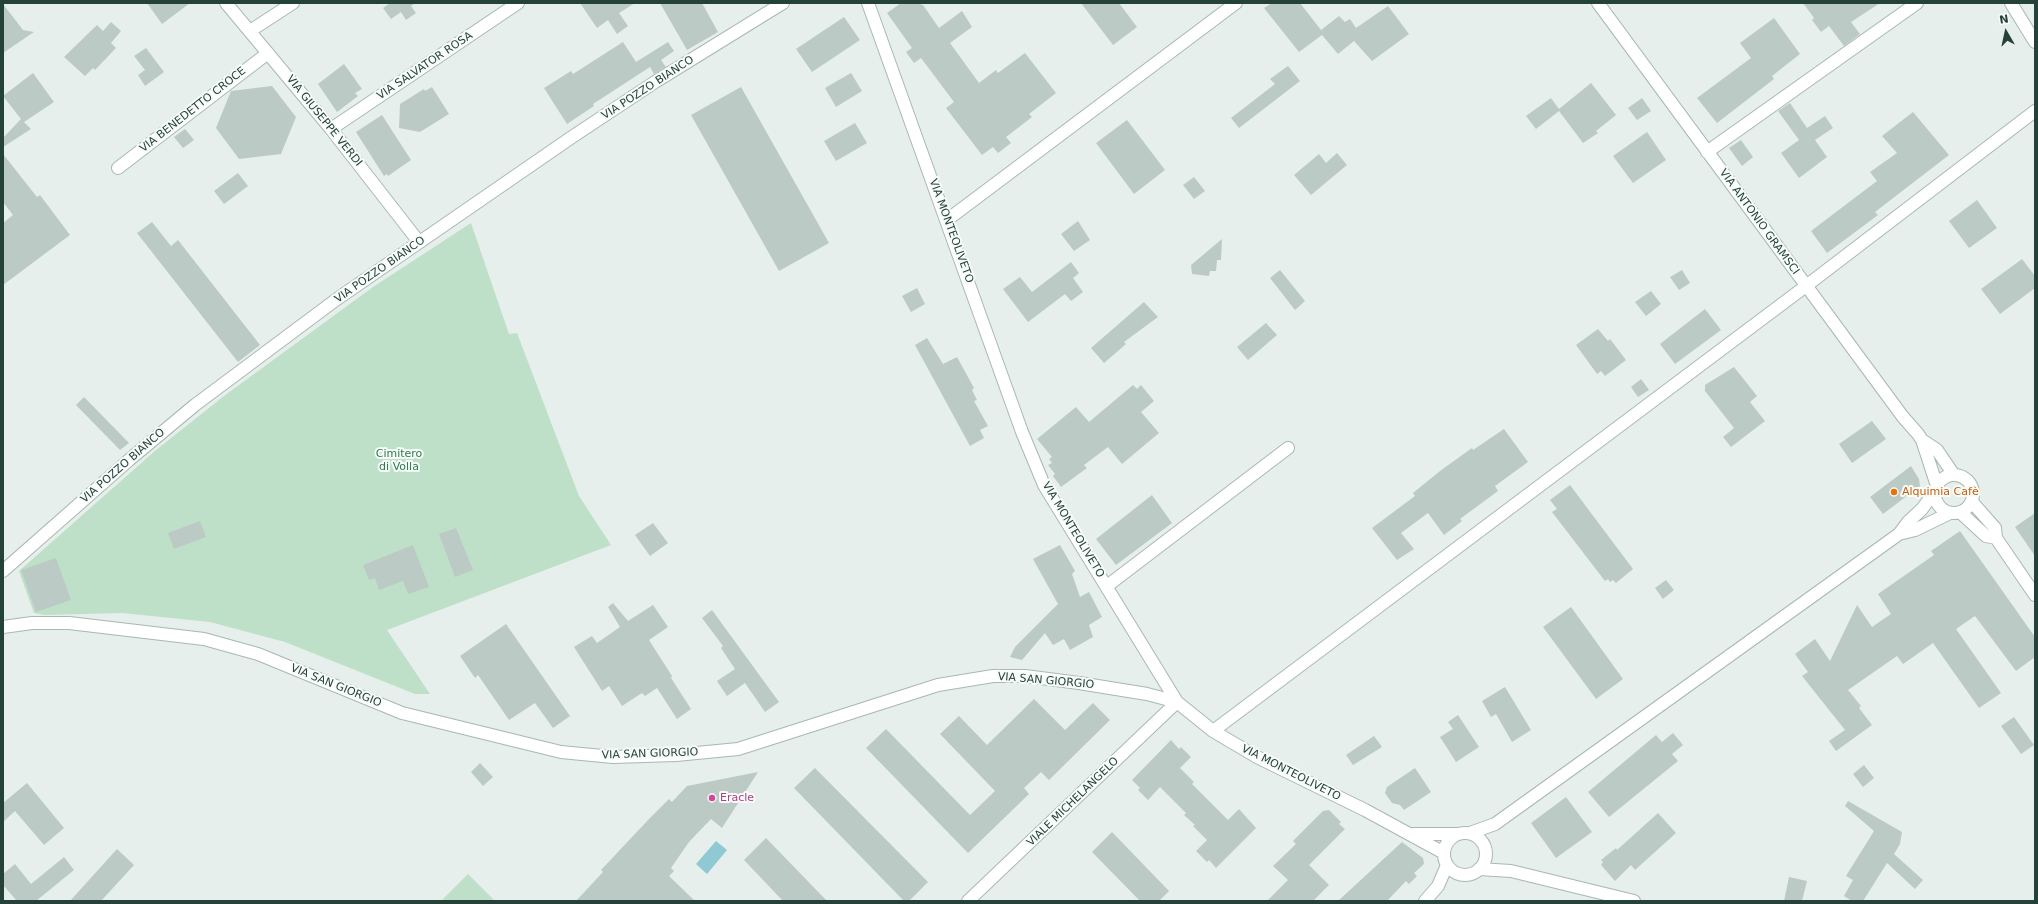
<!DOCTYPE html>
<meta charset="utf-8">
<style>
body{margin:0}
#map{position:relative;width:2038px;height:904px;overflow:hidden;background:#e6efeb;font-family:"DejaVu Sans",sans-serif}
canvas{display:block}
.frame{position:absolute;inset:0;border:4px solid #24423a;pointer-events:none}
.north{position:absolute;left:1986px;top:12px;width:40px;height:40px;-webkit-text-stroke:3px #f7fbf9;paint-order:stroke;rotate:351deg;font-size:11px;font-weight:700;line-height:16px;text-align:center;color:#24423a}
.north::after{content:'';display:block;margin:auto;width:14px;height:18px;background:#24423a;clip-path:polygon(50% 0,100% 100%,50% 72%,0 100%)}
</style>
<div id="map">
<canvas width="2038" height="904"></canvas>
<div class="frame"></div>
<div class="north">N</div>
</div>
<script>
const ctx = document.querySelector('canvas').getContext('2d');
ctx.lineJoin = 'round';
function fillPath(path, color) { ctx.fillStyle = color; ctx.fill(path, 'evenodd'); }
const poly = rows => new Path2D(rows.map(r => 'M' + r).join(''));
function trace(path, color, width, dash) { ctx.strokeStyle = color; ctx.lineWidth = width; ctx.lineCap = dash ? 'butt' : 'round'; ctx.setLineDash(dash || []); ctx.stroke(path); }
function write(font, color, halo, rows, align = 'center') {
  ctx.font = font + ' "DejaVu Sans",sans-serif'; ctx.lineWidth = 4; ctx.setLineDash([]); ctx.textBaseline = 'middle'; ctx.strokeStyle = halo; ctx.fillStyle = color; for (const [text, x, y, turn = 0] of rows) {
    ctx.save(); ctx.translate(x, y); ctx.rotate((+turn || 0) * Math.PI / 180); ctx.textAlign = isNaN(turn) ? turn : align; if (halo) ctx.strokeText(text, 0, 0); ctx.fillText(text, 0, 0); ctx.restore();
  }
}
const green = poly([
 [471,223,509,334,517,333,579,496,611,545,387,630,430,694,415,694,285,642,210,622,122,613,45,615,34,613,19,571,156,450,224,396,373,287],
 [468,874,495,901,441,901]
]);
const water = poly([
 [716,841,727,850,707,874,696,864]
]);
const building = poly([
 [147,3,190,3,162,24],
 [390,3,415,3,411,6,416,13,406,20,401,12,391,19,383,8],
 [580,3,635,3,619,13,628,26,617,34,608,20,597,28],
 [660,3,702,3,718,32,687,50],
 [901,3,917,3,923,5,939,28,962,11,972,27,950,43,979,83,996,70,998,73,1025,53,1056,93,1029,114,1032,117,1006,137,1011,143,998,153,993,147,982,155,946,108,954,102,921,58,914,63,906,52,912,48,887,13],
 [1081,3,1119,3,1137,27,1113,45],
 [1272,3,1300,3,1321,30,1339,16,1345,22,1350,19,1356,28,1388,6,1409,34,1372,61,1354,41,1338,54,1322,35,1299,52,1264,8],
 [1803,3,1880,3,1851,22,1860,34,1844,46,1829,26,1821,32,1812,20,1814,18],
 [3,4,23,30,34,32,3,53],
 [844,17,860,40,812,72,796,49],
 [1774,18,1800,54,1772,76,1774,79,1717,123,1697,98,1751,58,1740,43],
 [111,22,121,31,111,43,116,48,95,70,93,68,85,76,64,57,97,25,103,31],
 [623,42,636,62,668,42,674,51,661,60,666,67,654,74,650,67,593,104,594,106,567,124,544,88,571,71,573,74],
 [146,48,164,72,145,86,138,75,145,70,134,56],
 [344,64,362,89,355,93,358,96,337,112,318,84],
 [1288,66,1300,81,1239,128,1231,118,1275,84,1270,79],
 [33,73,54,102,24,122,31,129,3,147,3,138,21,119,3,96],
 [851,73,862,91,836,107,825,88],
 [1591,83,1616,115,1596,131,1598,133,1583,143,1559,111,1536,129,1526,116,1551,98,1559,109],
 [272,86,296,117,281,154,239,159,216,128,231,91],
 [432,87,449,114,420,132,399,128,400,104,424,89,425,91],
 [741,87,829,243,779,271,691,115],
 [1642,98,1651,111,1637,120,1628,108],
 [1790,103,1807,128,1825,116,1833,128,1815,140,1827,157,1799,178,1781,153,1799,140,1778,111],
 [1913,112,1949,155,1875,212,1878,215,1827,253,1811,231,1877,181,1870,172,1897,153,1882,136],
 [382,115,411,160,388,176,387,174,384,176,356,132],
 [1127,120,1165,170,1134,194,1096,143],
 [855,123,867,143,836,161,824,141],
 [185,129,194,140,183,148,174,137],
 [1647,132,1666,160,1633,183,1613,156],
 [1741,140,1753,157,1742,166,1729,148],
 [1337,153,1347,165,1311,195,1294,175,1319,154,1326,163],
 [3,154,37,197,40,195,70,235,3,285,3,223,13,215,3,202],
 [238,173,248,186,224,204,214,191],
 [1194,177,1205,191,1194,199,1183,185],
 [1977,200,1997,228,1969,248,1949,221],
 [1078,221,1090,240,1074,251,1061,234],
 [152,222,171,246,178,240,260,345,238,362,137,233],
 [1222,239,1221,260,1217,260,1216,271,1210,271,1209,276,1192,274,1191,265],
 [2022,259,2035,276,2035,288,2000,314,1981,289],
 [1071,262,1079,273,1073,278,1083,292,1071,301,1065,294,1028,322,1003,289,1020,277,1032,292],
 [1280,270,1305,301,1295,310,1270,278],
 [1682,270,1690,283,1679,290,1670,277],
 [917,288,925,304,911,312,902,296],
 [1651,291,1661,304,1646,316,1635,302],
 [1144,302,1158,317,1124,342,1126,344,1104,363,1091,348],
 [1705,309,1721,330,1675,364,1660,344],
 [1266,323,1277,335,1248,360,1237,347],
 [1598,329,1608,341,1610,339,1626,360,1605,376,1601,371,1597,374,1576,345],
 [927,338,943,364,957,357,974,388,972,390,977,400,974,401,988,426,980,430,984,438,970,446,915,345],
 [1734,367,1757,396,1750,402,1765,421,1731,447,1723,437,1734,428,1705,391,1705,385],
 [1641,379,1649,390,1638,397,1631,387],
 [1133,385,1137,389,1141,385,1154,401,1141,412,1159,433,1122,464,1108,447,1084,465,1087,468,1061,487,1053,476,1055,474,1048,465,1052,463,1049,459,1052,457,1037,439,1076,407,1089,422],
 [84,397,129,443,120,450,76,405],
 [1872,421,1886,439,1852,463,1839,444],
 [1504,429,1528,462,1495,486,1498,491,1460,519,1462,521,1444,535,1428,513,1401,533,1414,549,1397,560,1372,528,1415,496,1413,493,1440,471,1472,448,1473,450],
 [1911,466,1919,479,1920,486,1883,514,1870,497],
 [1570,485,1633,569,1616,583,1613,580,1610,582,1608,579,1605,581,1552,512,1557,509,1550,500],
 [1152,495,1172,523,1116,565,1096,539],
 [2035,513,2035,556,2015,527],
 [200,521,206,537,174,549,168,533],
 [653,523,668,543,650,556,635,535],
 [456,528,473,570,455,577,439,534],
 [1960,531,2035,637,2035,657,2016,671,1975,616,1956,629,2001,693,1979,708,1933,643,1903,664,1897,656,1848,690,1861,706,1859,708,1872,725,1836,751,1829,741,1845,730,1802,676,1808,672,1795,654,1815,639,1830,661,1857,605,1872,627,1891,614,1878,594,1934,555,1931,551],
 [413,545,429,587,408,594,403,581,379,590,375,578,369,580,363,565],
 [1060,545,1075,571,1072,574,1080,597,1089,592,1102,617,1089,625,1093,637,1070,650,1064,639,1053,645,1045,633,1022,660,1010,657,1015,647,1058,604,1033,559],
 [56,558,71,600,36,612,21,570],
 [1666,580,1674,590,1663,599,1655,588],
 [613,603,628,621,653,605,668,627,649,640,672,676,671,678,691,709,677,719,657,688,645,696,642,693,622,706,609,686,602,691,574,647,592,636,597,643,620,627,608,607],
 [1571,607,1623,679,1596,699,1543,627],
 [712,610,779,702,765,712,745,683,727,696,717,681,735,669,721,648,723,646,702,618],
 [506,624,570,716,553,728,535,703,509,720,478,675,475,678,460,656],
 [1505,687,1531,730,1512,742,1496,714,1491,717,1482,701],
 [1034,699,1065,730,1093,703,1110,720,1049,780,1041,772,1024,788,1029,794,968,853,866,748,886,729,970,815,995,791,940,734,959,716,987,745],
 [1458,715,1479,747,1456,762,1440,737,1453,729,1448,722],
 [2014,717,2034,745,2021,754,2001,726],
 [1673,733,1683,745,1672,754,1678,761,1609,817,1588,792,1656,735,1662,742],
 [1374,736,1382,747,1353,765,1346,755],
 [1171,740,1179,749,1181,747,1191,757,1180,768,1194,782,1192,784,1228,820,1239,809,1256,828,1216,868,1209,860,1207,862,1196,851,1207,840,1193,826,1195,825,1184,815,1186,813,1160,787,1148,800,1138,790,1140,788,1132,780],
 [480,763,493,777,483,786,471,772],
 [1864,765,1874,778,1863,787,1853,774],
 [815,768,928,882,909,901,904,901,794,788],
 [1415,768,1431,792,1404,810,1400,805,1392,803,1385,793,1387,787],
 [758,772,722,828,711,819,689,842,671,868,674,871,669,876,695,901,576,901,603,872,601,870,649,819,669,799,672,802,687,786],
 [27,783,64,828,44,845,15,811,3,822,3,803],
 [1566,797,1592,832,1556,858,1531,823],
 [1848,801,1902,832,1900,844,1894,854,1923,880,1915,889,1887,863,1863,901,1852,901,1844,896,1853,880,1846,876,1874,831,1845,806],
 [1329,810,1341,822,1339,824,1345,829,1309,865,1329,885,1313,901,1267,901,1288,880,1273,866,1296,844,1293,841,1323,811],
 [1658,813,1676,833,1635,870,1631,865,1615,881,1601,865,1603,862,1601,860,1616,848,1617,850],
 [1112,832,1169,891,1159,901,1140,901,1092,852],
 [766,838,827,901,783,901,744,860],
 [1402,842,1423,858,1424,864,1414,873,1417,876,1409,884,1406,881,1387,901,1338,901],
 [117,849,134,865,101,901,70,901],
 [64,857,74,870,36,901,17,901,3,885,3,874,15,864,31,884],
 [1789,877,1807,881,1802,901,1784,901]
]);
const minor = poly([
 [226,3,331,129,419,242],
 [868,3,1022,432,1044,485,1177,702,1213,731,1257,757,1365,810,1444,853],
 [1598,3,1903,417,1918,434,1922,440,1937,486],
 [2011,3,2035,42],
 [250,31,293,3],
 [331,129,518,3],
 [1707,152,1917,3],
 [118,168,268,53],
 [947,220,1236,3],
 [1922,440,1937,450,1954,475],
 '1935 494a19 19 0 1 1 38 0a19 19 0 1 1-38 0Z',
 [1972,502,1995,528,1996,538,2035,595],
 [1961,513,1986,536,1996,538],
 [1899,534,1908,522,1922,509,1935,491],
 [3,571,129,460,195,405,337,299,572,137,655,82,783,3],
 [1107,586,1288,448],
 [3,627,32,623,69,623,204,639,258,654,402,713,561,752,613,757,676,755,738,749,938,685,993,676,1025,676,1079,683,1147,694,1177,702],
 [1213,731,1806,286,2035,111],
 [1470,833,1495,824,1899,534,1915,530,1950,513],
 '1444 854a21 21 0 1 1 42 0a21 21 0 1 1-42 0Z',
 [1413,834,1458,834],
 [1479,869,1511,871,1634,901],
 [968,901,1177,702],
 [1425,901,1438,886,1447,865]
]);
const markers = [
 [1894,492,4,"#e8710a"],
 [712,798,4,"#d1479c"]
];
const streetNames = [
 ["VIA SALVATOR ROSA",425,66,-34],
 ["VIA POZZO BIANCO",648,88,-33],
 ["VIA BENEDETTO CROCE",193,110,-38],
 ["VIA GIUSEPPE VERDI",324,121,51],
 ["VIA ANTONIO GRAMSCI",1759,222,54],
 ["VIA MONTEOLIVETO",951,231,70],
 ["VIA POZZO BIANCO",380,270,-35],
 ["VIA POZZO BIANCO",123,466,-41],
 ["VIA MONTEOLIVETO",1073,530,59],
 ["VIA SAN GIORGIO",1046,681,5],
 ["VIA SAN GIORGIO",336,686,22],
 ["VIA SAN GIORGIO",650,754,-2],
 ["VIA MONTEOLIVETO",1291,773,27],
 ["VIALE MICHELANGELO",1073,802,-44]
];
const parkNames = [
 ["Cimitero",399,454],
 ["di Volla",399,467]
];
const foodNames = [
 ["Alquimia Cafè",1902,492]
];
const hotelNames = [
 ["Eracle",720,798]
];
fillPath(green, '#bfe0c8');
fillPath(water, '#8ec9d4');
fillPath(building, '#bbcac4');
trace(minor, '#a8b8b2', 14);
trace(minor, '#fff', 12);
for (const [x, y, r, color] of markers) { const dot = new Path2D(); dot.arc(x, y, r, 0, 2 * Math.PI); ctx.fillStyle = color; ctx.fill(dot); trace(dot, '#f7fbf9', 1.5); }
write('11px', '#24423a', '#f7fbf9', streetNames);
write('11px', '#2d7a4b', '#f7fbf9', parkNames);
write('11px', '#c56008', '#f7fbf9', foodNames, 'left');
write('11px', '#b23c85', '#f7fbf9', hotelNames, 'left');
</script>
